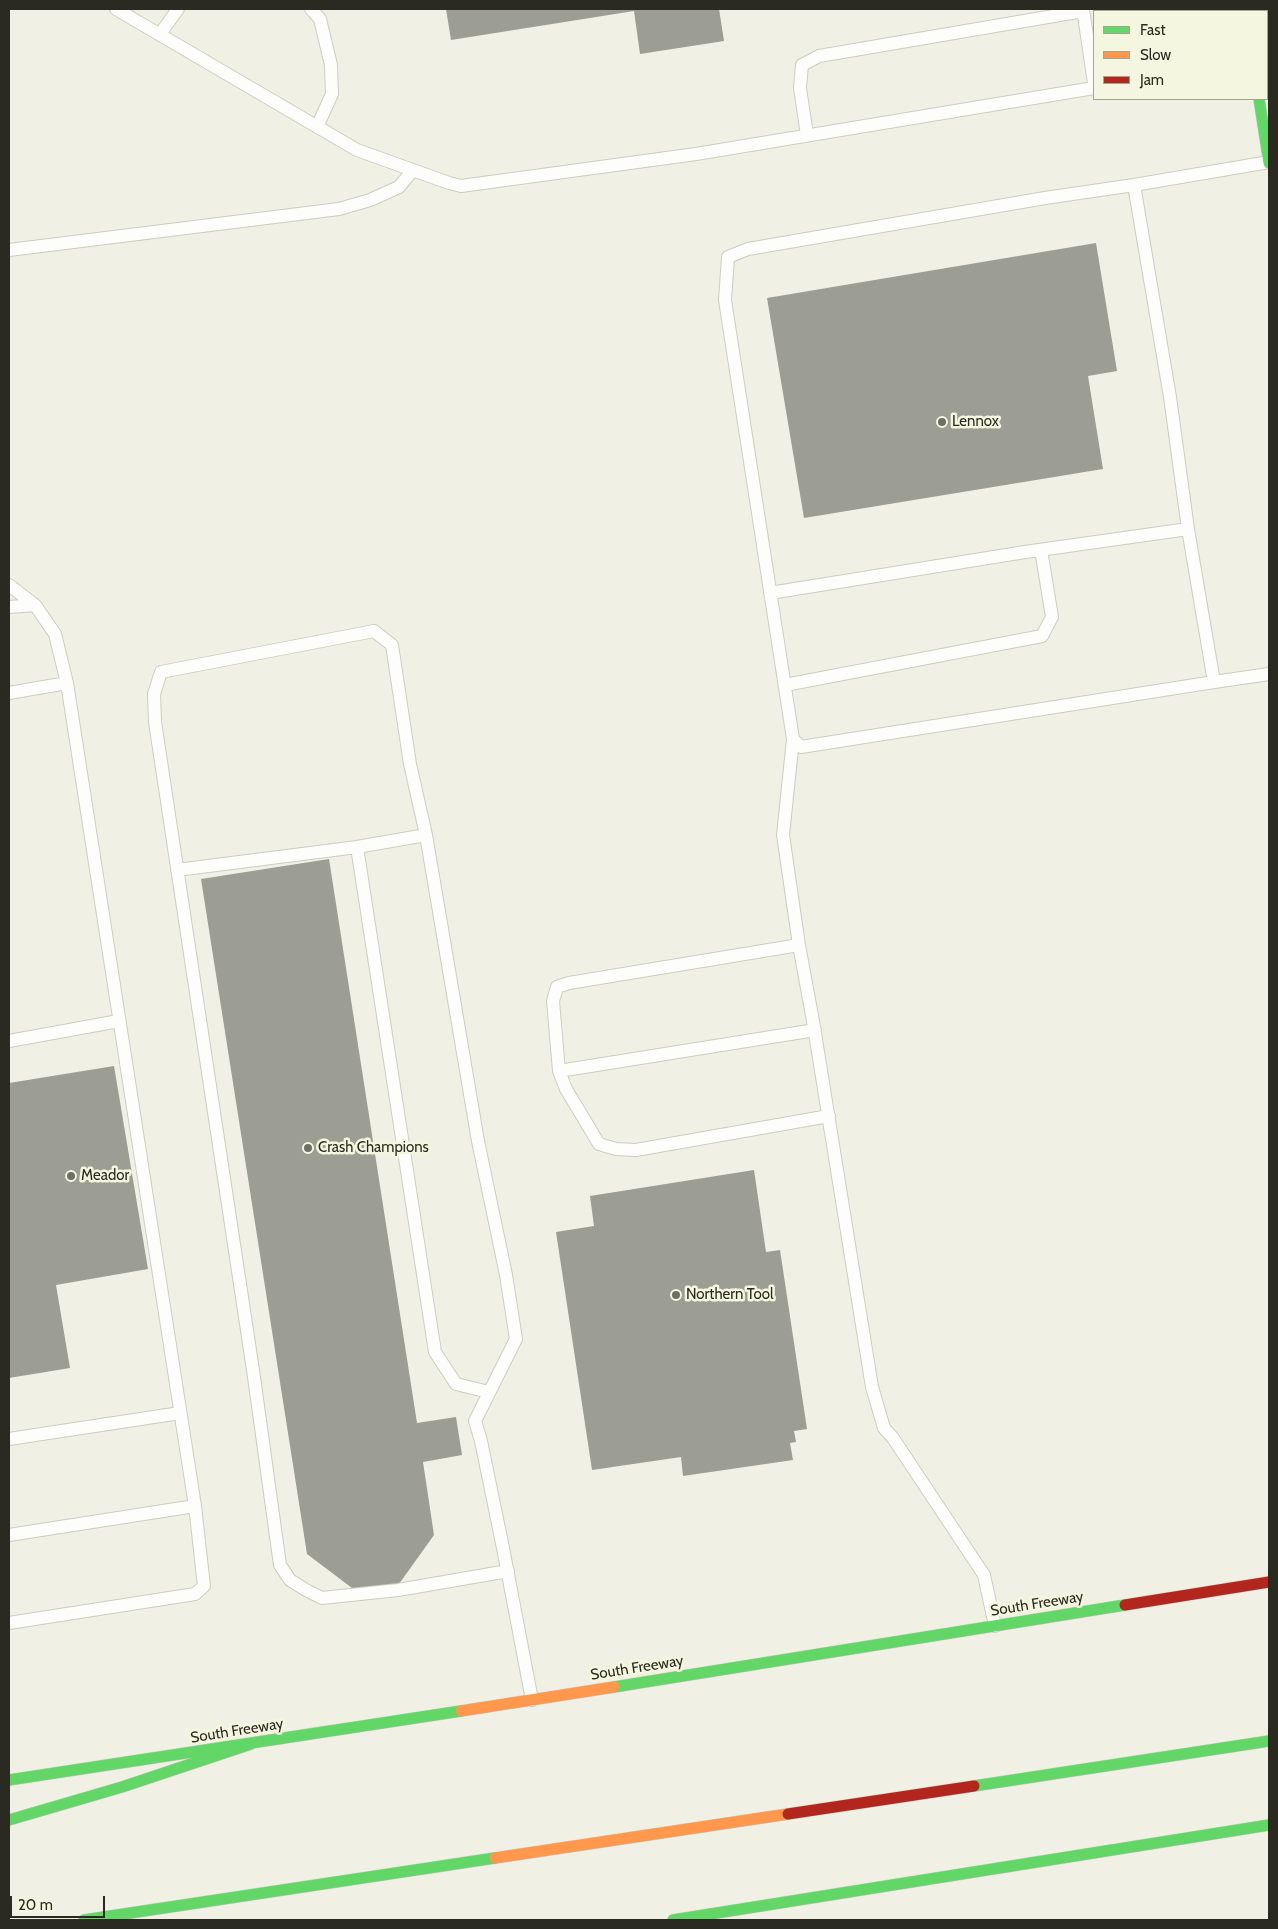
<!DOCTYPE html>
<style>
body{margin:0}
#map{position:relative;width:1278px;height:1929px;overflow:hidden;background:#f0f1e4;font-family:Cabin,sans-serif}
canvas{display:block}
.frame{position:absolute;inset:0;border:10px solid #2a2a21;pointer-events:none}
.legend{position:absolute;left:1093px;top:10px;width:175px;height:90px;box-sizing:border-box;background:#f5f6df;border:1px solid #a4a493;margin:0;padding:6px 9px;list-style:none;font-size:15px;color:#2a2a21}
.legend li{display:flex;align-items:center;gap:10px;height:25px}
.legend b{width:25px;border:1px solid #a4a493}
.scale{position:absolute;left:10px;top:1896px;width:95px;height:22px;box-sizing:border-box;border:2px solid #2a2a21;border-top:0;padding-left:6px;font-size:15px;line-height:18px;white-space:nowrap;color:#2a2a21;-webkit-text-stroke:4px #f5f6df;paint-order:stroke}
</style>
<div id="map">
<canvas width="1278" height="1929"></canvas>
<div class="frame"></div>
<ul class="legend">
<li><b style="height:6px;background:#63d668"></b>Fast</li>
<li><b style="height:6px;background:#ff974d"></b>Slow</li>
<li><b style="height:6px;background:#b3261e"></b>Jam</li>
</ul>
<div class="scale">20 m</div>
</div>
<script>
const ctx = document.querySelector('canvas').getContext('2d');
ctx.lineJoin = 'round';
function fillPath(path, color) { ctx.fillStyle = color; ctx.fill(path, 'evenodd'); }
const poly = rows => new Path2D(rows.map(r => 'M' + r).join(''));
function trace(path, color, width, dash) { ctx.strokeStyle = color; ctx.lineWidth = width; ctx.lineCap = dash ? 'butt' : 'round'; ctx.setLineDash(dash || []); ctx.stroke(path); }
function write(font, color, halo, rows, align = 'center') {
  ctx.font = font + ' Cabin,sans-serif'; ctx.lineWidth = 5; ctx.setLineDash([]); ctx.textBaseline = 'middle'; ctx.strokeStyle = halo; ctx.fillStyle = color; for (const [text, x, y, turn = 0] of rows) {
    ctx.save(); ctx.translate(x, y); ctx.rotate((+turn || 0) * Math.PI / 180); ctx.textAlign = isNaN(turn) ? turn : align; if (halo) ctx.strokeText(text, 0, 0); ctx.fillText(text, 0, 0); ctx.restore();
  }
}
const building = poly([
 [446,9,719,9,724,41,640,54,634,11,451,40],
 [1096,243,1117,371,1088,376,1103,469,804,518,767,298],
 [329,859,417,1423,456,1417,462,1455,423,1462,434,1535,399,1584,356,1591,307,1554,201,879],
 [114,1066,148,1269,56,1285,70,1368,9,1378,9,1083],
 [754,1170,766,1252,780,1250,807,1429,794,1431,796,1442,790,1443,793,1460,683,1476,681,1457,592,1470,556,1232,594,1226,590,1196]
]);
const lane = poly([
 [116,9,357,150,449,183,461,186,696,154,1094,88],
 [311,9,320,19,331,65,332,94,317,127],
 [1083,9,1094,83],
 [160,34,178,9],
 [807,135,800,88,802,65,819,56,1083,11],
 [1134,185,1269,162],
 [9,250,339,209,370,200,399,187,413,170],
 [9,585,35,605,55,634,67,683,9,693],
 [770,593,1025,552,1188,529],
 [9,607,35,605],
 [1214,682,1188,529,1170,397,1134,185,1045,198,748,249,728,257,725,300,793,739,801,747,1214,682,1269,674],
 [785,685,1042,636,1052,617,1041,550],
 [793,739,783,835,799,945,813,1021,872,1387,884,1428,893,1438,984,1575,995,1626],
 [357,847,435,1352,456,1384,489,1392],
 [177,870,357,847,426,835],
 [799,945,569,983,557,987,553,1001,559,1071,566,1089,599,1144,616,1149,636,1150,829,1116],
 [9,1041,119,1021],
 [559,1071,815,1030],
 [9,1439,180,1413],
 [9,1535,195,1506],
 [508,1571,398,1590,322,1598,306,1590,290,1580,280,1565,253,1370,155,722,154,694,161,672,374,631,392,645,410,764,426,835,478,1141,506,1275,516,1339,475,1421,481,1441,503,1548,532,1700],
 [9,1623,195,1594,204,1586,195,1506,67,683]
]);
const fast = poly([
 [1259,99,1269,163],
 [614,1687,1125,1605],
 [9,1780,461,1711],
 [974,1786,1269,1741],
 [9,1820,122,1787,251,1744],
 [84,1920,495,1858],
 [673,1920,1269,1825]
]);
const slow = poly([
 [1245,9,1245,11],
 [461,1711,614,1687],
 [495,1858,788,1814]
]);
const jam = poly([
 [1125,1605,1269,1582],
 [788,1814,974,1786]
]);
const markers = [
 [942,422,5,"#6f7065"],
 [308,1148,5,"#6f7065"],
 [71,1176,5,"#6f7065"],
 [676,1295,5,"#6f7065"]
];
const poiNames = [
 ["Lennox",952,422],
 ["Crash Champions",318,1148],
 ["Meador",81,1176],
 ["Northern Tool",686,1295]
];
const streetNames = [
 ["South Freeway",1037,1604,-9],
 ["South Freeway",637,1668,-9],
 ["South Freeway",237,1731,-9]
];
fillPath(building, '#9c9d93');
trace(lane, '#cccdc2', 14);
trace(fast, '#cccdc2', 12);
trace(slow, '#cccdc2', 12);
trace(jam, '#cccdc2', 12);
trace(lane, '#fdfdfb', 12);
trace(fast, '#63d668', 11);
trace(slow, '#ff974d', 11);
trace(jam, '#b3261e', 11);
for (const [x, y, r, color] of markers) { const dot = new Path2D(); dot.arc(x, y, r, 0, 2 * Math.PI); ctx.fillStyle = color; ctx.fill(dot); trace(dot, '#f5f6df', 2); }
write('15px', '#2a2a21', '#f5f6df', poiNames, 'left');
write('15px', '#2a2a21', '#f5f6df', streetNames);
</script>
